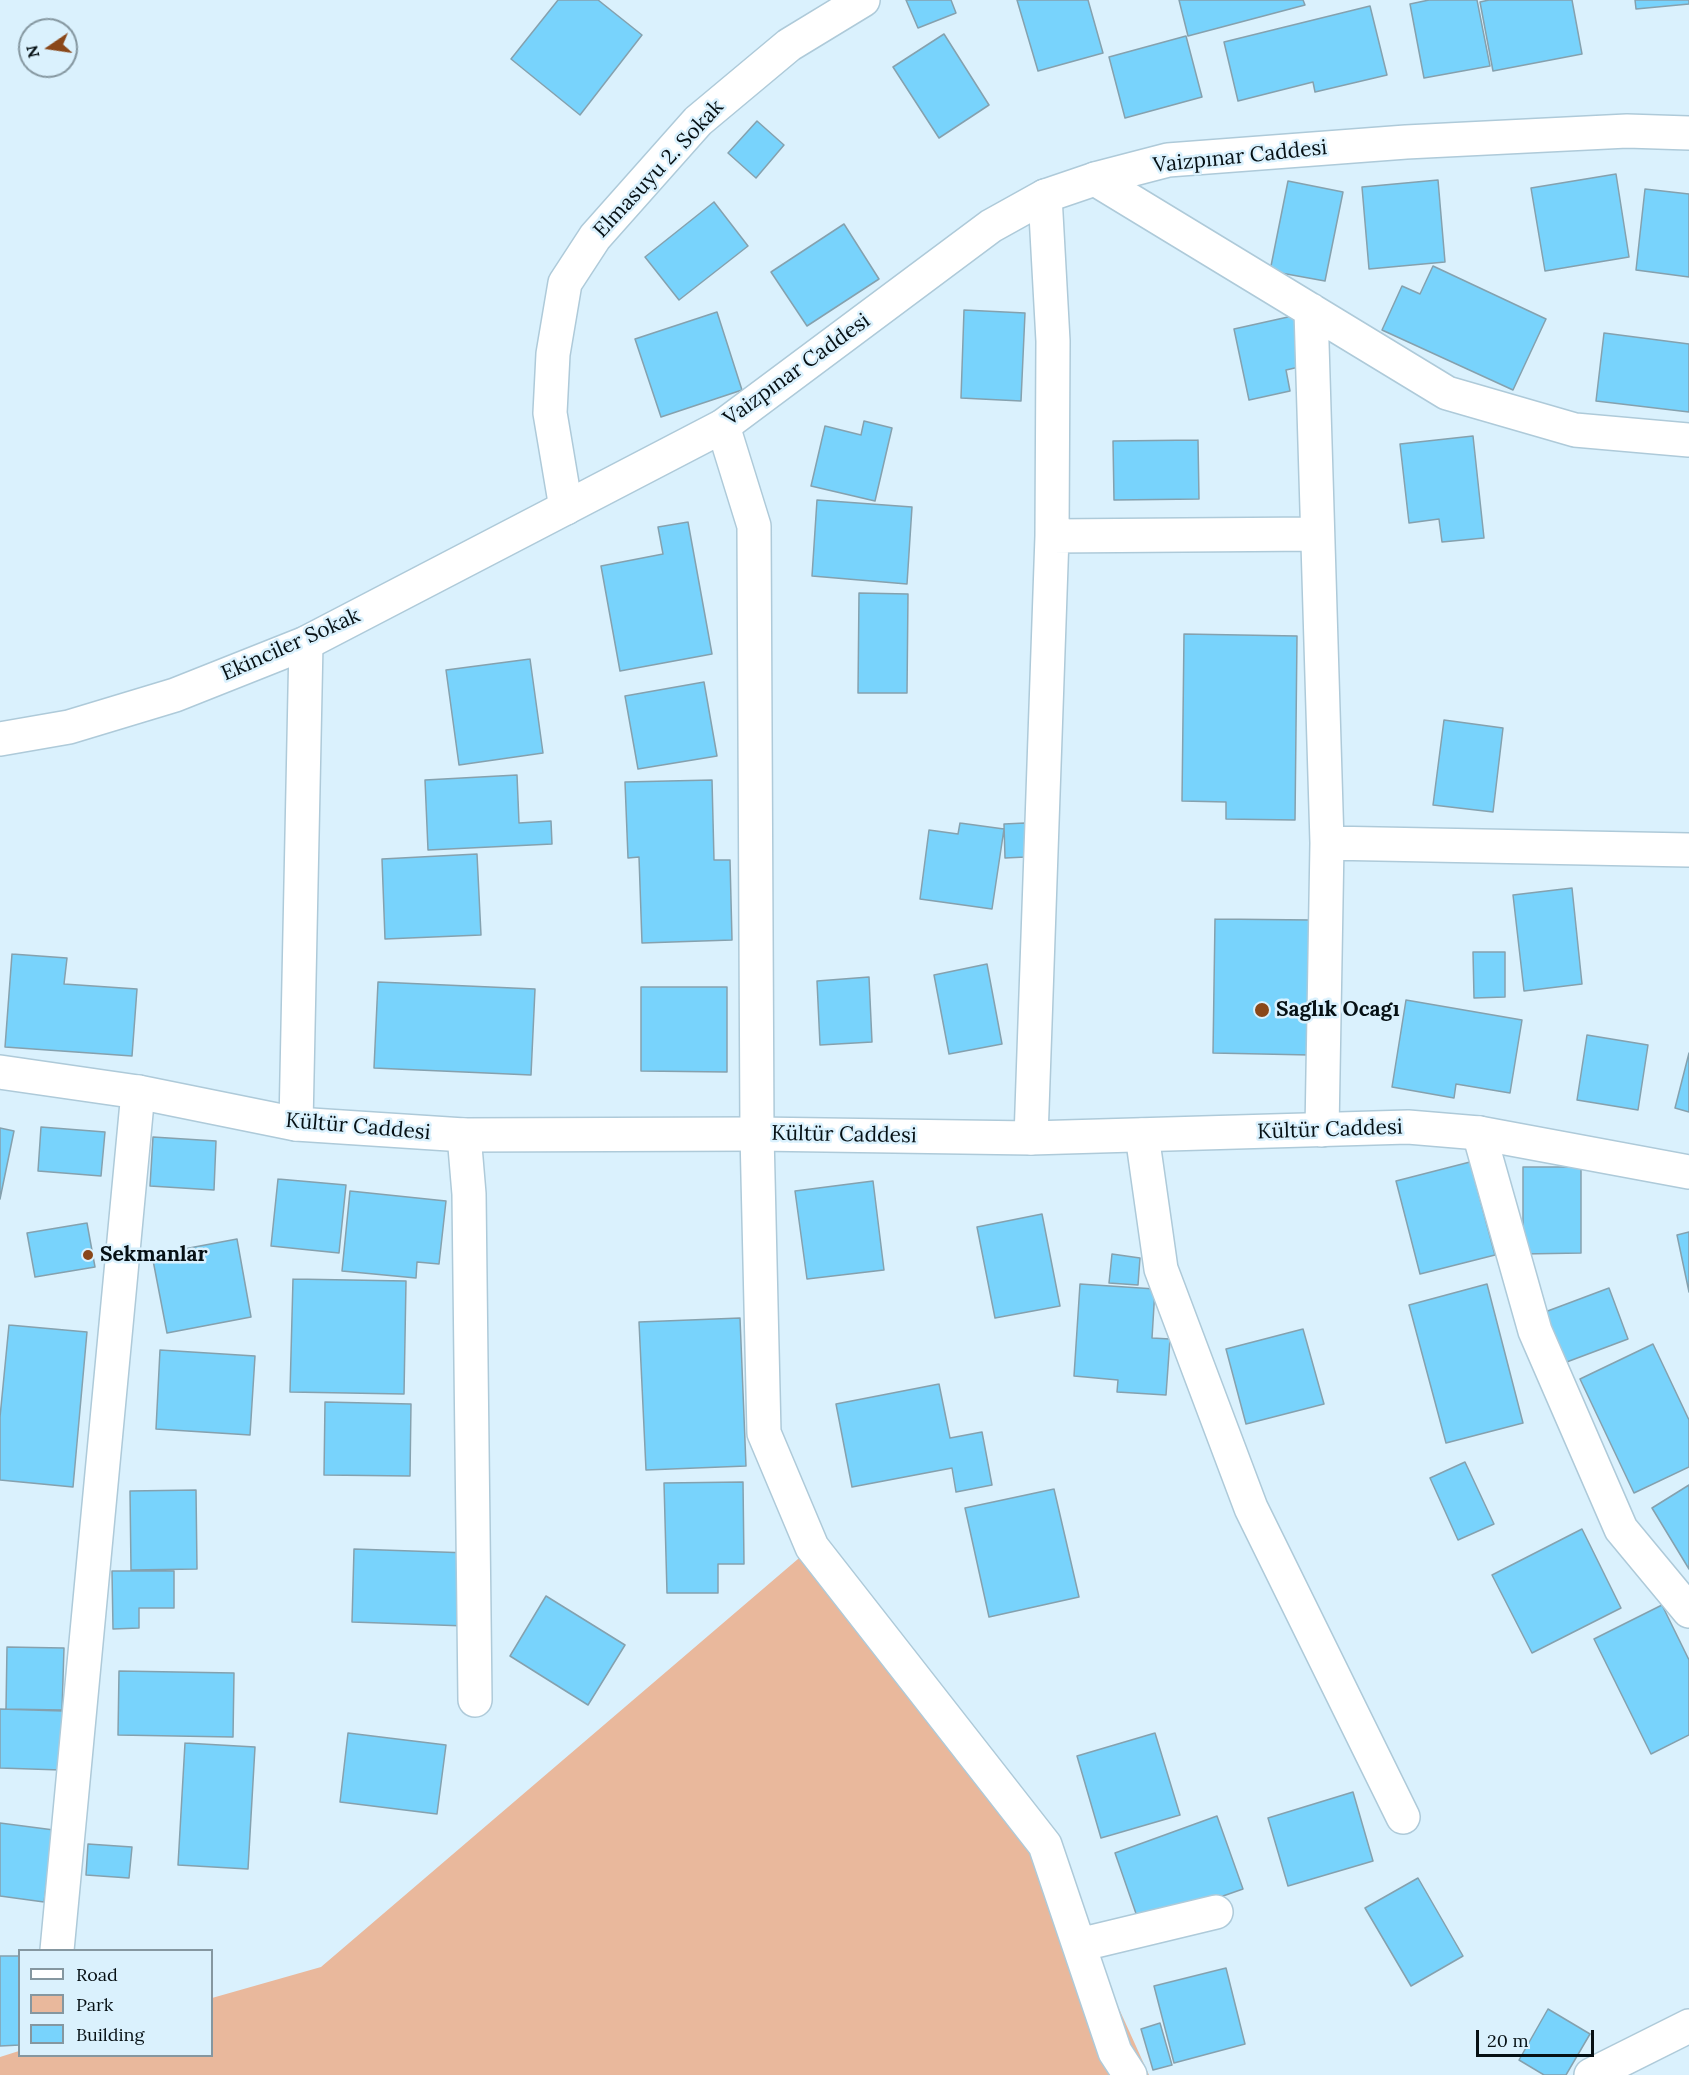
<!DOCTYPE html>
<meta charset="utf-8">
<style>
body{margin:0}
#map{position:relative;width:1689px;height:2075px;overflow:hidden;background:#daf1fd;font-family:Lora,serif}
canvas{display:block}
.legend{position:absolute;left:18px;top:1949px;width:195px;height:108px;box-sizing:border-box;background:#daf1fd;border:2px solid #8597a0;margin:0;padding:8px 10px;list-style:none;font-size:18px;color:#061014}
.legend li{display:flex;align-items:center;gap:12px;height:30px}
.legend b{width:30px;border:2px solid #8597a0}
.north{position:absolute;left:18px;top:18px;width:60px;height:60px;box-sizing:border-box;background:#daf1fd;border:2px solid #8597a0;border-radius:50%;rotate:257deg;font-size:16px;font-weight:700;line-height:24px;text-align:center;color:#061014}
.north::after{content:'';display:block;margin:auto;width:21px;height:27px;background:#8a4719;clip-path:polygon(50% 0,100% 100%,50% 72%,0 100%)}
.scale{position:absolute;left:1476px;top:2030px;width:118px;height:27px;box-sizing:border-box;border:3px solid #061014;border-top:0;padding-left:8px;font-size:18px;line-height:21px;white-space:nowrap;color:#061014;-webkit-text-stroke:4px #daf1fd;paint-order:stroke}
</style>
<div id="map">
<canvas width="1689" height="2075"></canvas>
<ul class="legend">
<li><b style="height:8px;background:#fff"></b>Road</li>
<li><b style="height:16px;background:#e9b89c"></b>Park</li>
<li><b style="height:16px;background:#78d3fc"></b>Building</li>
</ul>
<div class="north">N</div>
<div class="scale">20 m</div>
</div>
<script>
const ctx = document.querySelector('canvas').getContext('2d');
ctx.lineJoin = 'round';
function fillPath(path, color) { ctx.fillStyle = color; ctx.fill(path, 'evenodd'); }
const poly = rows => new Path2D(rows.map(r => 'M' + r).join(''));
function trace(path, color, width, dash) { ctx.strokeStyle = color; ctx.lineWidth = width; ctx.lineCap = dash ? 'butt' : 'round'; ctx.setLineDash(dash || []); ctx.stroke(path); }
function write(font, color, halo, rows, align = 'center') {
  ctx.font = font + ' Lora,serif'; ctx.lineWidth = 5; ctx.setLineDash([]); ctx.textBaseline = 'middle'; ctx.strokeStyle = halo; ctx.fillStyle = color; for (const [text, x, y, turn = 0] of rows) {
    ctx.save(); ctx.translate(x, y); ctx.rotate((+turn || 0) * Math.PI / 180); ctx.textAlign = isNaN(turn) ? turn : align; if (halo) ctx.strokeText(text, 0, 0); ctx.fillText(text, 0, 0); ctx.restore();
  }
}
const green = poly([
 [812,1547,1045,1845,1149,2075,0,2075,0,2057,19,2051,20,2056,212,2056,212,1998,321,1967]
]);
const building = poly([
 [558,0,598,0,642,35,580,115,511,59,558,0],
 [906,0,951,0,956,13,918,28,906,0],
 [1017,0,1088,0,1103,53,1038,71,1017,0],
 [1179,0,1303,0,1305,5,1188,36,1179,0],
 [1429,0,1477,0,1490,66,1424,78,1410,4,1429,0],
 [1489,0,1572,0,1582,54,1493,71,1480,2,1489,0],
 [1635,0,1689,0,1689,4,1636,9,1635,0],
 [1370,6,1387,75,1315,92,1313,82,1238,101,1224,42,1370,6],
 [944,34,989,105,939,138,893,67,944,34],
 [1186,36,1202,97,1125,118,1109,57,1186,36],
 [757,121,784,145,756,178,728,153,757,121],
 [1616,174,1629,257,1545,271,1531,188,1616,174],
 [1438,180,1445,262,1369,269,1362,187,1438,180],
 [1288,181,1343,192,1325,281,1270,271,1288,181],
 [1645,189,1689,194,1689,277,1636,270,1645,189],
 [714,202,748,246,679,300,645,257,714,202],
 [844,224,879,279,807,326,771,272,844,224],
 [1433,266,1546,319,1513,390,1382,330,1402,286,1420,294,1433,266],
 [964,310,1025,313,1021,401,961,398,964,310],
 [717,312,742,390,661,417,635,339,717,312],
 [1297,315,1308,365,1286,370,1290,391,1249,400,1234,329,1297,315],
 [1604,333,1689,344,1689,412,1596,401,1604,333],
 [864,421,892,428,875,501,811,486,825,426,861,435,864,421],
 [1473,436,1484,538,1442,542,1439,519,1409,523,1400,444,1473,436],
 [1198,440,1199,499,1114,500,1113,441,1198,440],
 [817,500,912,507,907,584,812,576,817,500],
 [688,522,712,654,620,671,601,566,663,554,658,527,688,522],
 [859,593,908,594,907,693,858,693,859,593],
 [1184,634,1297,636,1295,820,1226,819,1226,802,1182,801,1184,634],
 [530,659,543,753,459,765,446,670,530,659],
 [704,682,717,756,638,769,625,696,704,682],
 [1444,720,1503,728,1493,812,1433,805,1444,720],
 [517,775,519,823,551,821,552,844,428,850,425,780,517,775],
 [712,780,714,860,730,860,732,940,642,943,639,857,628,858,625,782,712,780],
 [960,823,1004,829,992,909,920,899,929,830,958,834,960,823],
 [1025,823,1026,857,1005,858,1004,824,1025,823],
 [477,854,481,935,385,939,382,859,477,854],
 [1572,888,1582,984,1524,991,1513,895,1572,888],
 [1215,919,1312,920,1310,1055,1213,1053,1215,919],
 [1473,952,1505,952,1505,997,1474,998,1473,952],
 [12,954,67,958,64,984,137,989,132,1056,5,1047,12,954],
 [987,964,1002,1044,949,1054,934,975,987,964],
 [869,977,872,1042,820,1045,817,981,869,977],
 [378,982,535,989,531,1075,374,1068,378,982],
 [641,987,727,987,727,1072,641,1071,641,987],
 [1406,1000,1522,1020,1510,1093,1456,1084,1454,1098,1392,1087,1406,1000],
 [1587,1035,1648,1045,1638,1110,1577,1100,1587,1035],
 [1689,1053,1689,1112,1675,1108,1689,1053],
 [41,1127,105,1132,101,1176,38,1171,41,1127],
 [0,1128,14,1131,0,1199,0,1128],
 [153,1137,216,1141,214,1190,150,1186,153,1137],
 [1470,1162,1495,1255,1420,1274,1396,1181,1470,1162],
 [1523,1167,1581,1167,1581,1253,1523,1254,1523,1167],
 [278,1179,346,1185,339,1253,271,1246,278,1179],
 [873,1181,884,1270,807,1279,795,1191,873,1181],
 [350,1191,446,1201,439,1264,417,1262,416,1278,342,1271,350,1191],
 [1042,1214,1060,1306,995,1318,977,1227,1042,1214],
 [87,1223,95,1267,35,1277,27,1233,87,1223],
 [1689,1232,1689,1292,1677,1235,1689,1232],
 [237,1239,251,1317,167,1333,152,1255,237,1239],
 [1112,1254,1140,1258,1138,1285,1109,1283,1112,1254],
 [293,1279,406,1281,404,1394,290,1392,293,1279],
 [1080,1284,1155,1289,1152,1338,1170,1339,1166,1395,1117,1392,1118,1380,1074,1376,1080,1284],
 [1487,1284,1523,1423,1446,1443,1409,1305,1487,1284],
 [1609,1288,1628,1339,1564,1363,1545,1312,1609,1288],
 [740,1318,746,1466,646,1470,639,1322,740,1318],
 [9,1325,87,1332,73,1487,0,1480,0,1417,9,1325],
 [1303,1329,1324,1404,1246,1424,1226,1349,1303,1329],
 [1653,1344,1689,1420,1689,1467,1634,1493,1580,1379,1653,1344],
 [160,1350,255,1356,250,1435,156,1429,160,1350],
 [939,1384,950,1438,982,1432,992,1485,956,1492,952,1468,852,1487,836,1404,939,1384],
 [325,1402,411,1404,410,1476,324,1475,325,1402],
 [1465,1462,1494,1524,1458,1540,1430,1478,1465,1462],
 [743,1482,744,1564,718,1564,718,1593,667,1593,664,1483,743,1482],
 [1689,1485,1689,1569,1652,1508,1689,1485],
 [1054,1489,1079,1597,989,1617,965,1508,1054,1489],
 [196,1490,197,1569,131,1570,130,1491,196,1490],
 [1582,1529,1621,1608,1532,1653,1492,1575,1582,1529],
 [354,1549,469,1553,466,1626,352,1622,354,1549],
 [112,1571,174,1571,174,1608,139,1608,139,1628,113,1629,112,1571],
 [546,1596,625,1645,588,1705,510,1656,546,1596],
 [1662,1605,1689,1660,1689,1735,1651,1754,1594,1639,1662,1605],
 [7,1647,64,1648,62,1710,6,1709,7,1647],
 [119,1671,234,1673,233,1737,118,1735,119,1671],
 [0,1709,63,1711,61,1770,0,1768,0,1709],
 [348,1733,446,1745,437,1814,340,1802,348,1733],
 [1155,1733,1180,1815,1101,1838,1077,1756,1155,1733],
 [185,1743,255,1747,248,1869,178,1865,185,1743],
 [1353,1792,1373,1861,1288,1886,1268,1818,1353,1792],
 [1217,1816,1243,1889,1140,1925,1115,1853,1217,1816],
 [0,1823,54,1830,44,1902,0,1896,0,1823],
 [88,1844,132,1847,129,1878,86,1875,88,1844],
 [1418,1878,1463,1956,1411,1986,1365,1908,1418,1878],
 [0,1956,20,1956,20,2045,0,2046,0,1956],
 [1226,1968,1245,2044,1174,2063,1154,1986,1226,1968],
 [1548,2009,1590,2034,1566,2075,1544,2075,1519,2060,1548,2009],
 [1160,2023,1172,2065,1153,2070,1141,2029,1160,2023]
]);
const minor = poly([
 [1095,179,1447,393,1575,430,1689,440],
 [1311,310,1327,843,1322,1130],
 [723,426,754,526,757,1134,764,1433,812,1547,1045,1845,1115,2052,1130,2075],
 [566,508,550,413,553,354,565,283,595,237,698,121,789,45,863,0],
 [1052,536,1317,534],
 [1327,843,1689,850],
 [296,1124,306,643],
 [1479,1133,1535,1331,1621,1529,1689,1611],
 [464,1135,469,1194,475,1700],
 [1142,1135,1161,1269,1251,1508,1403,1817],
 [1031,1138,1052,536,1053,341,1045,196],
 [1079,1945,1216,1912],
 [57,1950,138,1092],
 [1591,2075,1689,2026]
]);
const tertiary = poly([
 [0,739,69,727,175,695,306,643,723,426,991,226,1045,196,1095,179,1168,160,1406,142,1627,131,1689,133],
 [0,1072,138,1092,296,1124,464,1135,757,1134,1031,1138,1408,1127,1479,1133,1689,1172]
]);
const markers = [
 [1262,1010,8,"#8a4719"],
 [88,1255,6,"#8a4719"]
];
const streetNames = [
 ["Vaizpınar Caddesi",1240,157,-6],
 ["Elmasuyu 2. Sokak",659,169,-47],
 ["Vaizpınar Caddesi",797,370,-36],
 ["Ekinciler Sokak",291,645,-24],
 ["Kültür Caddesi",358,1127,5],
 ["Kültür Caddesi",1330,1130,-2],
 ["Kültür Caddesi",844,1135,1]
];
const poiNames = [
 ["Saglık Ocagı",1276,1010],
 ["Sekmanlar",100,1255]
];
fillPath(green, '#e9b89c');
fillPath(building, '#78d3fc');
trace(building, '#85a1ae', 1.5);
trace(minor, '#aecad9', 36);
trace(tertiary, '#aecad9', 36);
trace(minor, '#fff', 33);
trace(tertiary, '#fff', 33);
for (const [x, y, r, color] of markers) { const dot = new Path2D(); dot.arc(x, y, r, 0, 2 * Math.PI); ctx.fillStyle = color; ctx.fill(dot); trace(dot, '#daf1fd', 2); }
write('21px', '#061014', '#daf1fd', streetNames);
write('bold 21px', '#061014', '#daf1fd', poiNames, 'left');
</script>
